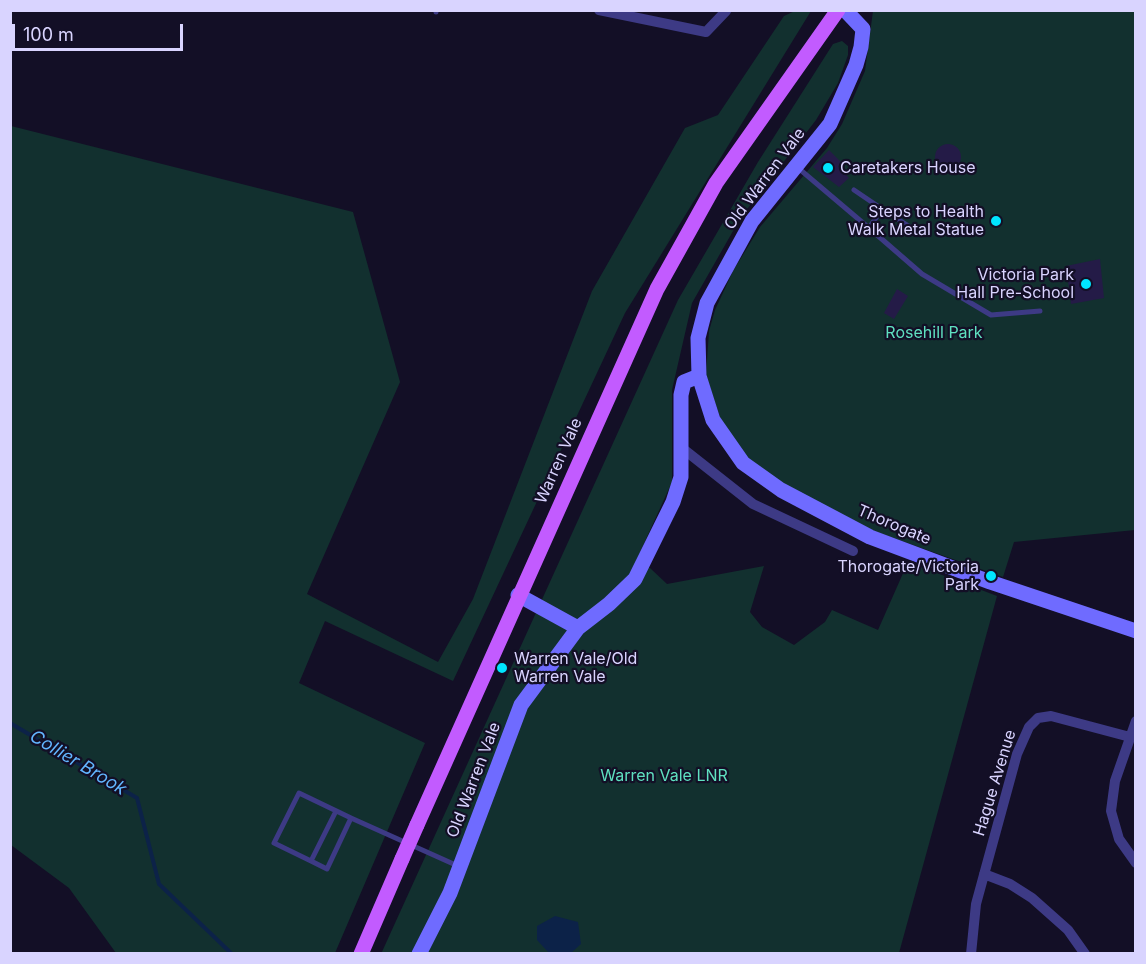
<!DOCTYPE html>
<style>
body{margin:0}
#map{position:relative;width:1146px;height:964px;overflow:hidden;background:#130f26;font-family:Inter,sans-serif}
canvas{display:block}
.frame{position:absolute;inset:0;border:12px solid #d9d4ff;pointer-events:none}
.scale{position:absolute;left:12px;top:24px;width:171px;height:27px;box-sizing:border-box;border:3px solid #d9d4ff;border-top:0;padding-left:8px;font-size:18px;line-height:21px;white-space:nowrap;color:#d9d4ff;-webkit-text-stroke:4px #130f26;paint-order:stroke}
</style>
<div id="map">
<canvas width="1146" height="964"></canvas>
<div class="frame"></div>
<div class="scale">100 m</div>
</div>
<script>
const ctx = document.querySelector('canvas').getContext('2d');
ctx.lineJoin = 'round';
function fillPath(path, color) { ctx.fillStyle = color; ctx.fill(path, 'evenodd'); }
const poly = rows => new Path2D(rows.map(r => 'M' + r).join(''));
function trace(path, color, width, dash) { ctx.strokeStyle = color; ctx.lineWidth = width; ctx.lineCap = dash ? 'butt' : 'round'; ctx.setLineDash(dash || []); ctx.stroke(path); }
function write(font, color, halo, rows, align = 'center') {
  ctx.font = font + ' Inter,sans-serif'; ctx.lineWidth = 4.5; ctx.setLineDash([]); ctx.textBaseline = 'middle'; ctx.strokeStyle = halo; ctx.fillStyle = color; for (const [text, x, y, turn = 0] of rows) {
    ctx.save(); ctx.translate(x, y); ctx.rotate((+turn || 0) * Math.PI / 180); ctx.textAlign = isNaN(turn) ? turn : align; if (halo) ctx.strokeText(text, 0, 0); ctx.fillText(text, 0, 0); ctx.restore();
  }
}
const green = poly([
 [795,11,811,11,625,313,453,681,325,621,299,683,425,743,335,953,116,953,69,888,11,845,11,126,353,212,400,382,307,594,438,662,473,599,592,291,685,128,718,115,784,16],
 [873,11,1135,11,1135,530,1014,542,1003,577,874,531,780,482,748,461,721,420,706,375,709,331,715,310,733,271,760,227,827,148,842,124,865,71],
 [842,41,848,46,848,55,838,83,816,120,741,217,692,303,672,390,672,482,636,561,650,568,667,584,764,566,750,612,762,627,794,645,825,622,832,610,878,630,908,562,997,596,899,953,381,954,678,300,758,162,833,44]
]);
const water = poly([
 [555,916,578,922,581,944,571,953,549,953,537,940,537,926]
]);
const stream = poly([
 [10,723,137,798,159,884,232,954]
]);
const building = poly([
 '935 157a13 13 0 1 1 26 0a13 13 0 1 1-26 0Z',
 [829,150,842,163,838,166,849,178,839,187,813,167],
 [1100,259,1104,298,1071,304,1066,266],
 [897,289,908,296,894,319,884,313]
]);
const lane = poly([
 [436,12,436,10],
 [797,167,869,228,882,209,918,232],
 [854,190,882,209],
 [869,228,922,274,991,315,1040,311],
 [351,818,458,866],
 [311,861,274,843,299,793,351,818,327,869,311,861,336,811]
]);
const street = poly([
 [599,10,706,32,726,11],
 [682,448,753,504,853,551],
 [1136,721,1115,781,1111,811,1119,839,1136,863],
 [984,874,1010,884,1032,898,1068,930,1085,954],
 [971,954,976,904,1017,754,1029,727,1038,718,1051,716,1130,737]
]);
const secondary = poly([
 [845,10,863,29,861,47,856,65,830,124,752,221,707,303,698,338,699,376,713,420,743,463,781,490,870,537,990,582,1136,631],
 [518,595,578,628],
 [419,954,450,893,521,705,578,628,609,604,635,579,673,502,681,477,681,395,684,382,699,376]
]);
const primary = poly([
 [417,825,657,289,716,183,838,10],
 [361,954,402,859]
]);
const primaryBridge = poly([
 [402,859,417,825]
]);
const markers = [
 [828,168,6,"#00e5ff"],
 [996,221,6,"#00e5ff"],
 [1086,284,6,"#00e5ff"],
 [991,576,6,"#00e5ff"],
 [502,668,6,"#00e5ff"]
];
const poiNames = [
 ["Caretakers House",840,168,"left"],
 ["Steps to Health",984,212],
 ["Walk Metal Statue",984,230],
 ["Victoria Park",1074,275],
 ["Hall Pre-School",1074,293],
 ["Thorogate/Victoria",979,567],
 ["Park",979,585],
 ["Warren Vale/Old",514,659,"left"],
 ["Warren Vale",514,677,"left"]
];
const streetNames = [
 ["Old Warren Vale",765,179,-53],
 ["Warren Vale",559,461,-66],
 ["Thorogate",894,525,23],
 ["Old Warren Vale",474,780,-69],
 ["Hague Avenue",995,783,-73]
];
const parkNames = [
 ["Rosehill Park",934,333],
 ["Warren Vale LNR",664,776]
];
const waterNames = [
 ["Collier Brook",78,763,31]
];
fillPath(green, '#12302f');
fillPath(water, '#0c2248');
trace(stream, '#0c2248', 4);
fillPath(building, '#241b47');
trace(lane, '#3d3a85', 5);
trace(street, '#3d3a85', 10);
trace(secondary, '#6f6bff', 15);
trace(primary, '#c25bff', 15);
trace(primaryBridge, '#c25bff', 15);
for (const [x, y, r, color] of markers) { const dot = new Path2D(); dot.arc(x, y, r, 0, 2 * Math.PI); ctx.fillStyle = color; ctx.fill(dot); trace(dot, '#130f26', 2); }
write('16px', '#d9d4ff', '#130f26', poiNames, 'right');
write('16px', '#d9d4ff', '#130f26', streetNames);
write('16px', '#5fe0c0', '#130f26', parkNames);
write('italic 18px', '#62b6ff', '#130f26', waterNames);
</script>
